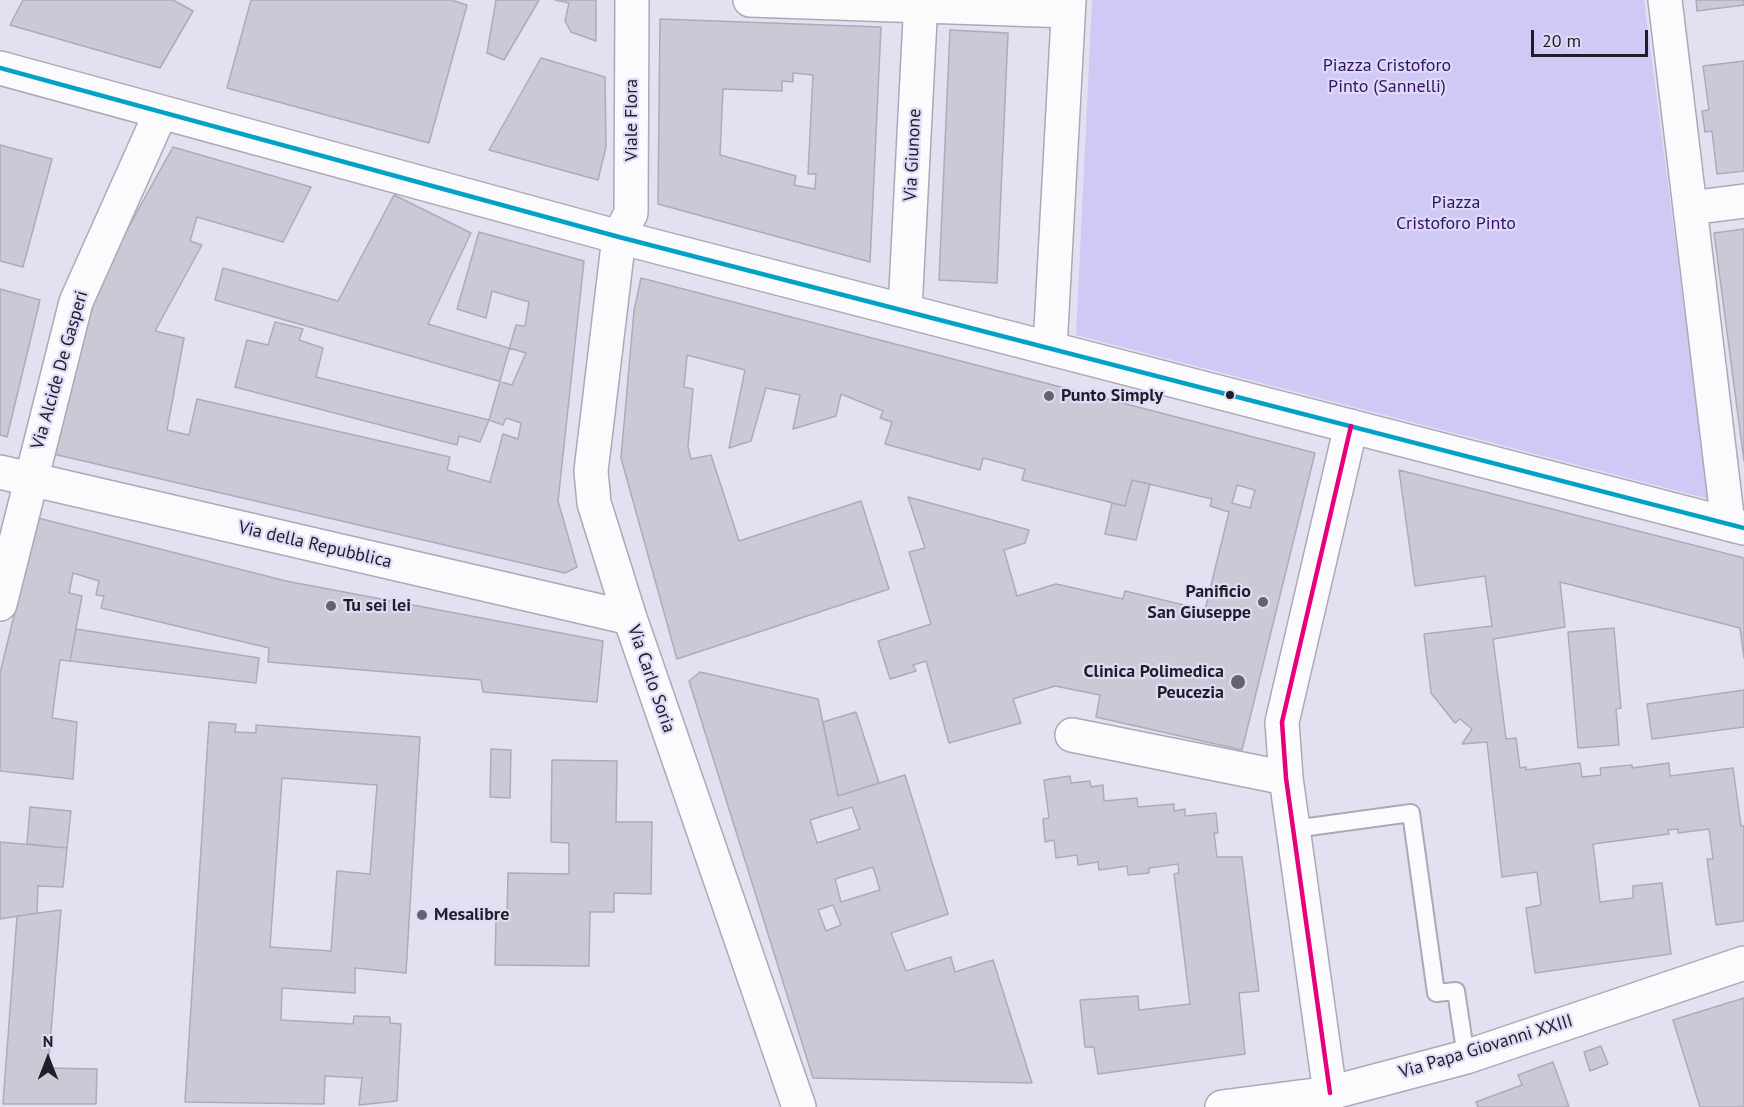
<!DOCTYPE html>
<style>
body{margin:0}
#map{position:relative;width:1744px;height:1107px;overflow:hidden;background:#e3e1f1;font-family:"PT Sans",sans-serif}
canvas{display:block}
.north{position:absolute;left:18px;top:1029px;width:60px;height:60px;-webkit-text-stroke:4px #dfdbf7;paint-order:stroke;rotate:0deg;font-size:16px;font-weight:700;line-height:24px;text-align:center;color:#1f1e27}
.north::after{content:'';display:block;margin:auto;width:21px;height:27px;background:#1f1e27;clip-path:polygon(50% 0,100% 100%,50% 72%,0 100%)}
.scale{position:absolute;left:1531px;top:30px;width:117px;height:27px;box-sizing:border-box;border:3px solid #1f1e27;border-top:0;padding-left:8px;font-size:18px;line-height:21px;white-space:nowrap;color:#1f1e27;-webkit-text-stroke:4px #dfdbf7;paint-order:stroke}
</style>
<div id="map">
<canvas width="1744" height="1107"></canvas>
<div class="north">N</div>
<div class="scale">20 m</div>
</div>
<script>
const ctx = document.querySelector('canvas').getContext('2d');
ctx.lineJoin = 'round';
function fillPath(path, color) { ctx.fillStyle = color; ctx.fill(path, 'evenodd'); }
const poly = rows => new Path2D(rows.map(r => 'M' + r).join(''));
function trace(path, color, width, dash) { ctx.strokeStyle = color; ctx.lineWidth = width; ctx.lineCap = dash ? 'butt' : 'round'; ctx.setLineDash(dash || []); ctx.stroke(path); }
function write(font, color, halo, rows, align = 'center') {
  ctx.font = font + ' "PT Sans",sans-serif'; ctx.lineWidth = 4.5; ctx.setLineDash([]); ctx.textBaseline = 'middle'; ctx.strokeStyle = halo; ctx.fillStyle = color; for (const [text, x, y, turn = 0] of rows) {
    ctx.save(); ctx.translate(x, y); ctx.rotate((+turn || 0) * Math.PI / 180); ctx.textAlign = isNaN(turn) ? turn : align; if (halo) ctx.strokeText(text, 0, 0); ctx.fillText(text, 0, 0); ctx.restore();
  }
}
const green = poly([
 [1092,0,1644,0,1709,499,1076,335]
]);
const building = poly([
 [23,0,173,0,193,11,160,68,10,25,23,0],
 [251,0,451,0,467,5,429,143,227,88,251,0],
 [496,0,539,0,504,60,487,53,496,0],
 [555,0,596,0,596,41,571,32,565,21,569,3,555,0],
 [1696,0,1744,0,1744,5,1697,11,1696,0],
 [660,19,881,27,870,262,658,204,660,19],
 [793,73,813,75,808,174,816,174,815,189,794,185,796,176,720,155,723,89,782,91,782,81,793,82,793,73],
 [950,30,1008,33,997,283,939,280,950,30],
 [541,58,605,77,606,147,598,180,489,150,541,58],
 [1744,61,1744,171,1717,174,1712,131,1705,132,1702,111,1709,110,1703,66,1744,61],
 [0,145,52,159,23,267,0,261,0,145],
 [173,147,311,187,283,242,197,217,190,241,202,245,155,331,184,338,167,430,189,435,197,399,450,457,447,470,490,482,503,434,518,439,521,423,506,418,503,425,489,420,516,325,525,326,529,302,492,291,486,318,457,309,479,232,584,261,558,501,577,567,565,573,49,453,82,311,173,147],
 [394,195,471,233,428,324,526,353,512,385,215,300,223,268,338,301,394,195],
 [1744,229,1744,461,1714,233,1744,229],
 [641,278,1315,453,1242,750,1096,717,1100,695,1055,686,1013,699,1021,723,949,743,926,661,913,665,916,671,890,679,878,641,931,624,909,552,925,548,908,497,1029,530,1025,543,1004,550,1017,596,1056,584,1123,599,1125,591,1205,610,1229,512,1210,506,1212,499,1132,480,1125,506,1022,480,1025,469,983,458,980,470,885,444,892,422,880,418,883,411,841,394,836,416,793,429,800,395,766,388,751,441,729,448,745,370,687,355,684,387,693,389,688,447,691,459,711,455,739,541,861,501,889,589,677,659,621,458,634,311,641,278],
 [1237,485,1255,490,1250,508,1232,503,1237,485],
 [0,289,40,300,7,437,0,435,0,289],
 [275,322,303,329,299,340,323,348,316,377,489,420,480,442,459,436,457,445,235,387,247,340,268,345,275,322],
 [1399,470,1744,558,1744,658,1740,628,1560,582,1565,627,1493,639,1506,739,1516,738,1520,768,1526,767,1526,770,1580,763,1582,777,1601,775,1600,768,1632,765,1632,768,1669,763,1670,776,1733,768,1741,826,1744,826,1744,921,1716,925,1707,859,1713,859,1709,829,1678,833,1678,829,1668,830,1669,834,1593,844,1600,902,1633,898,1633,886,1662,883,1671,954,1535,973,1526,908,1541,905,1537,872,1502,877,1487,742,1462,744,1472,729,1460,719,1455,723,1431,693,1424,634,1492,626,1485,576,1415,586,1399,470],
 [1132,480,1150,484,1136,540,1105,534,1112,503,1125,506,1132,480],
 [38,518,286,581,603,641,597,702,483,692,481,680,268,662,269,648,101,608,104,596,96,595,99,581,73,573,69,593,82,596,70,661,60,660,52,718,77,722,73,779,0,771,0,673,38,518],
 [1614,628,1621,708,1616,709,1619,745,1578,748,1568,632,1614,628],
 [76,629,259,658,256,683,70,661,76,629],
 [700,672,818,699,838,796,905,775,948,914,891,933,906,971,951,957,955,972,993,960,1032,1083,813,1078,689,681,700,672],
 [852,807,860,829,817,843,810,820,852,807],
 [873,867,880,890,841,902,835,879,873,867],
 [833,905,841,925,826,931,818,910,833,905],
 [1744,690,1744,727,1652,739,1647,704,1744,690],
 [856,712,879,783,838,796,823,722,856,712],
 [209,722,236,724,235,732,256,733,256,725,420,737,406,973,355,968,355,993,282,988,281,1020,353,1024,354,1016,390,1017,390,1023,401,1024,397,1101,359,1105,362,1078,325,1076,324,1104,185,1102,209,722],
 [282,778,377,785,370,874,337,871,331,951,270,947,282,778],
 [491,749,511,750,510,798,490,797,491,749],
 [552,760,617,761,616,822,652,822,651,894,614,893,614,912,590,912,589,966,495,965,496,918,507,918,508,873,569,874,569,843,551,842,552,760],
 [1070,776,1071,783,1090,781,1091,787,1103,785,1104,801,1137,798,1138,807,1174,804,1174,811,1185,809,1185,816,1216,813,1218,833,1214,833,1217,857,1242,857,1259,991,1239,993,1245,1054,1098,1074,1094,1047,1085,1047,1080,1000,1138,996,1139,1010,1190,1004,1174,874,1179,873,1178,864,1149,868,1149,873,1128,875,1127,866,1099,870,1098,862,1078,865,1077,855,1056,858,1054,840,1045,842,1043,819,1049,818,1044,780,1070,776],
 [30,807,71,811,67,848,27,844,30,807],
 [0,842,67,848,63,887,38,886,37,913,0,919,0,842],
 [61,910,48,1068,97,1069,96,1104,3,1104,17,916,61,910],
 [1744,998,1744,1107,1700,1107,1673,1020,1744,998],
 [1601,1046,1608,1064,1590,1071,1584,1052,1601,1046],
 [1553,1062,1569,1107,1478,1107,1476,1102,1522,1085,1518,1075,1553,1062]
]);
const lane = poly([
 [1294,829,1411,813,1436,993,1456,991,1466,1057]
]);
const street = poly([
 [632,0,631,213,619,237,591,471,594,503,630,618,799,1107],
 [750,0,1068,11],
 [1665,0,1728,524],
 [0,68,619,237,1744,528],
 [1690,208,1744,201],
 [905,310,921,0],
 [1050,348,1069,0],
 [0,472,630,618],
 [0,604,76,302,161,112],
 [1072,735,1286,778],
 [1330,1093,1286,778,1282,722,1351,426],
 [1222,1107,1330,1093,1466,1057,1744,963]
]);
const bus1 = poly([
 [0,68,619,237,1744,528]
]);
const bus2 = poly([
 [1330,1093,1286,778,1282,722,1351,426]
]);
const markers = [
 [1230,395,5,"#1f1e27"],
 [1049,396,6,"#64626e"],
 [1263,602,6,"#64626e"],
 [331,606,6,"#64626e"],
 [1238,682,8,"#64626e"],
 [422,915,6,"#64626e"]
];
const parkNames = [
 ["Piazza Cristoforo",1387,66],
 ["Pinto (Sannelli)",1387,87],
 ["Piazza",1456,203],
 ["Cristoforo Pinto",1456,224]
];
const streetNames = [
 ["Viale Flora",632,120,-90],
 ["Via Giunone",913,155,-87],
 ["Via Alcide De Gasperi",60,370,-74],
 ["Via della Repubblica",315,545,13],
 ["Via Carlo Soria",651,679,71],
 ["Via Papa Giovanni XXIII",1486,1047,-17]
];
const poiNames = [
 ["Punto Simply",1061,396],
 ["Panificio",1251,592,"right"],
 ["San Giuseppe",1251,613,"right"],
 ["Tu sei lei",343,606],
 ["Clinica Polimedica",1224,672,"right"],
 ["Peucezia",1224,693,"right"],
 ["Mesalibre",434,915]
];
fillPath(green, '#d0c9f6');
fillPath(building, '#cac9d6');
trace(building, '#adabb7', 1.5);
trace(lane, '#aba9b5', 20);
trace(street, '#aba9b5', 36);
trace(lane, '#fbfafd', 16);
trace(street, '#fbfafd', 33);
trace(bus1, '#02a2c6', 4.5);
trace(bus2, '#e5007d', 4.5);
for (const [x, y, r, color] of markers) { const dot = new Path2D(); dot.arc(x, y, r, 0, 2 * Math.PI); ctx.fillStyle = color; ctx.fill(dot); trace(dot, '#dfdbf7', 2); }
write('18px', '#301167', '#dfdbf7', parkNames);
write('18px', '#1f1e27', '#dfdbf7', streetNames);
write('bold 18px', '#1f1e27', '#dfdbf7', poiNames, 'left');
</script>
